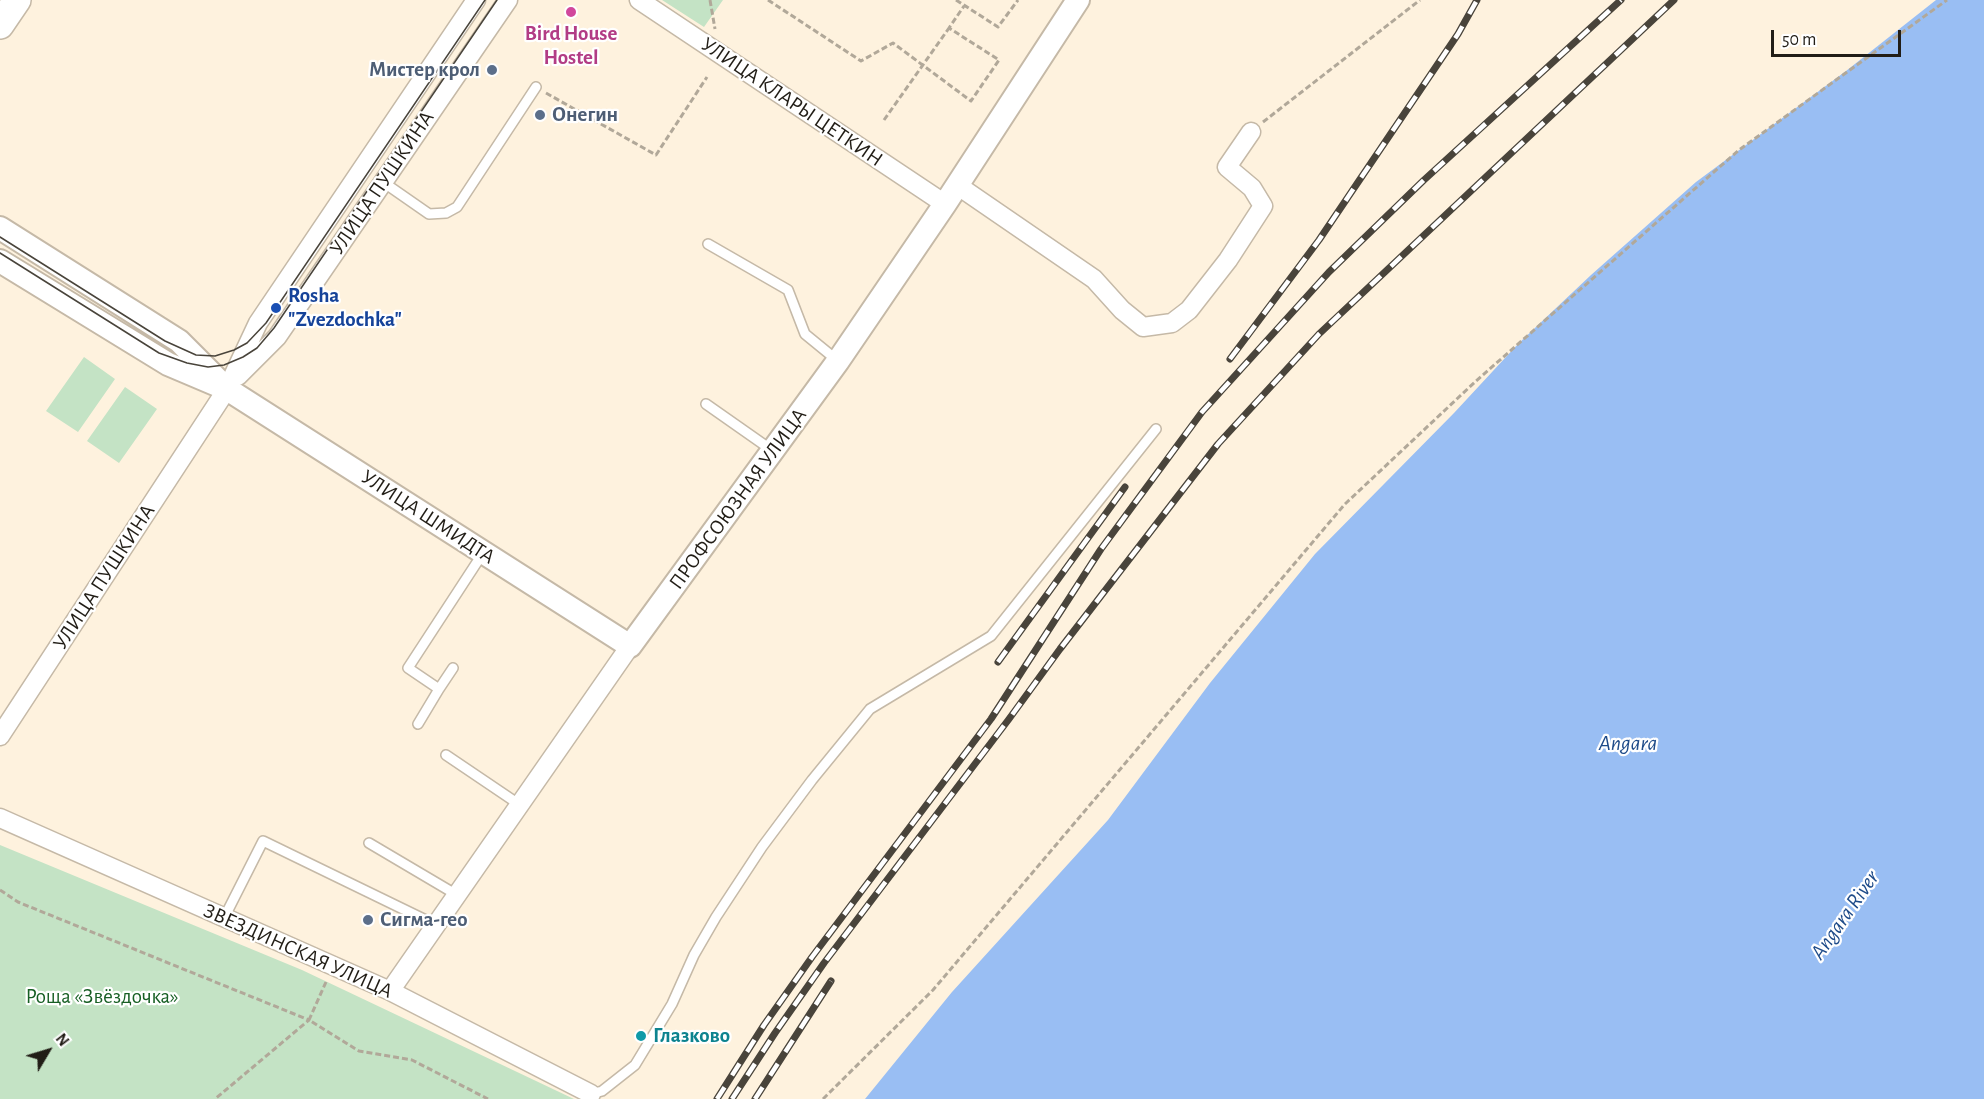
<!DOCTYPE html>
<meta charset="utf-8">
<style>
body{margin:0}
#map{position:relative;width:1984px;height:1099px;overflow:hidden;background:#fef2de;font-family:"Alegreya Sans",sans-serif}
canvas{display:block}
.north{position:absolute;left:18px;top:1021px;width:60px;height:60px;-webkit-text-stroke:4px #fff;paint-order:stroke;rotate:52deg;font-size:16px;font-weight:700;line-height:24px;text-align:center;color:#211d16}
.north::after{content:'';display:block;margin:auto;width:21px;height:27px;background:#211d16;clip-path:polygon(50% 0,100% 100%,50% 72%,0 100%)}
.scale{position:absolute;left:1771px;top:30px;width:130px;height:27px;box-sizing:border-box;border:3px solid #211d16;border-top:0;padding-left:8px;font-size:18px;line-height:21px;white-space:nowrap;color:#211d16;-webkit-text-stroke:4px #fff;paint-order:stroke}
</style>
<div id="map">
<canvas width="1984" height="1099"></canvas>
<div class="north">N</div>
<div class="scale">50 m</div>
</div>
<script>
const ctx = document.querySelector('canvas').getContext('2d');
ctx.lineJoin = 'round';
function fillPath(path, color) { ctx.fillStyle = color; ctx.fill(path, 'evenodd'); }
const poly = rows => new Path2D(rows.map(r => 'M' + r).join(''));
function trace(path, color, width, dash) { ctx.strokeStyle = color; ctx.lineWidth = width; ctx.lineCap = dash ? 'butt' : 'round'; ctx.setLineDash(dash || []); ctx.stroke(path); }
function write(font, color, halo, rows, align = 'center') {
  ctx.font = font + ' "Alegreya Sans",sans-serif'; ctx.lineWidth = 4.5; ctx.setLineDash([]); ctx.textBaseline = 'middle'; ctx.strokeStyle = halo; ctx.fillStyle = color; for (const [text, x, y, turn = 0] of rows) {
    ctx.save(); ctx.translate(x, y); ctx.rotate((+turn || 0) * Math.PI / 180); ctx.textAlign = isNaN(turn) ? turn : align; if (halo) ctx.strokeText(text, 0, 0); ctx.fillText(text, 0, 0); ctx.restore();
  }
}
const green = poly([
 [662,0,723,0,704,27],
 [84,357,115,379,78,432,46,411],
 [125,387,157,409,119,463,87,441],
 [0,845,302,970,574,1099,0,1099]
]);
const water = poly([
 [1936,0,1984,0,1984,1099,865,1099,952,992,1108,820,1210,683,1315,554,1454,413,1518,344,1591,275,1696,182,1846,71]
]);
const path = poly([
 [710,0,715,29],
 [768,0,861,61,893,43,971,101,999,60,949,28,964,6],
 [956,0,998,27,1018,0],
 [546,93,656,155,707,77],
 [884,120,949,28],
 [1263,122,1420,0],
 [0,890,18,902,309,1020,215,1099],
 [326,982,309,1020,359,1051,412,1060,488,1099],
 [823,1099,933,990,1345,504,1476,381,1739,150,1947,0]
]);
const service = poly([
 [383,182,429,214,446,213,457,207,536,87],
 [708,244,788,290,805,334,838,361],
 [706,404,773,451],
 [453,668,439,689,408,668,483,553],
 [418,724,439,689],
 [446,755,520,805],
 [369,843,457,895],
 [224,918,263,841,436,925],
 [591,1094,602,1091,635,1065,672,1004,694,955,716,917,762,847,812,780,870,709,991,636,1156,429]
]);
const minor = poly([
 [639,0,945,204],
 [957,185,1094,279,1122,310,1143,327,1172,323,1189,310,1228,260,1263,206,1252,188,1227,167,1251,132],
 [238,376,277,337,508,0],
 [0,736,227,389,258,323,476,0],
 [0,818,390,991,591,1094],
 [390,991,630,646]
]);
const tertiary = poly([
 [0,228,179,341,217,379],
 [0,261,168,364,227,389,630,646,838,361,945,204,1078,0]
]);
const secondary = poly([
 [0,25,17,0]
]);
const tram = poly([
 [0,237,165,341,196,355,215,356,234,350,247,343,266,323,485,0],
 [0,253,159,353,187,363,208,367,224,365,243,357,257,348,274,328,497,0]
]);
const rail = poly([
 [1230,359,1319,240,1458,34,1477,0],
 [998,662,1125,487],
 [717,1099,764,1025,812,957,991,719,1101,549,1202,412,1329,272,1424,180,1621,0],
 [732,1099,775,1033,824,963,1009,719,1060,649,1218,444,1319,334,1674,0],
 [755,1099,831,981]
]);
const markers = [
 [571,12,6,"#d1479c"],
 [492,70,6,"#5c6f8a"],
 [540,115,6,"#5c6f8a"],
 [276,308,6,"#1a4fb4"],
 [368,920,6,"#5c6f8a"],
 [641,1036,6,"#0f9aa8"]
];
const hotelNames = [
 ["Bird House",571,34],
 ["Hostel",571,58]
];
const serviceNames = [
 ["Мистер крол",480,70,"right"],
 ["Онегин",552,115],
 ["Сигма-гео",380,920]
];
const streetNames = [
 ["УЛИЦА КЛАРЫ ЦЕТКИН",792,102,34],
 ["УЛИЦА ПУШКИНА",382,183,-56],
 ["ПРОФСОЮЗНАЯ УЛИЦА",738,499,-54],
 ["УЛИЦА ШМИДТА",428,517,33],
 ["УЛИЦА ПУШКИНА",104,577,-57],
 ["ЗВЕЗДИНСКАЯ УЛИЦА",298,951,24]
];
const transitNames = [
 ["Rosha",288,296],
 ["\"Zvezdochka\"",288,320]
];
const parkNames = [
 ["Роща «Звёздочка»",102,997]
];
const cultureNames = [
 ["Глазково",653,1036]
];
const waterNames = [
 ["Angara",1628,743],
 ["Angara River",1845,915,-55]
];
fillPath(green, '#c4e3c5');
fillPath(water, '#99bef3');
trace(service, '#c5b9a7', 12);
trace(minor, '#c5b9a7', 21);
trace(tertiary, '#c5b9a7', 26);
trace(secondary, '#c5b9a7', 30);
trace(path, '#b1a899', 3, [6, 3]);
trace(service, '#fff', 9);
trace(minor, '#fff', 18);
trace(tertiary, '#fff', 22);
trace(secondary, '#fff', 27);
trace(tram, '#49443b', 1.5);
trace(rail, '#49443b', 7);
trace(rail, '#fff', 4.5, [14]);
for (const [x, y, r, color] of markers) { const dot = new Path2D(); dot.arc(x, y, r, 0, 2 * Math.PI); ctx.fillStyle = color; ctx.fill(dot); trace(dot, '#fff', 2); }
write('bold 21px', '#b23c85', '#fff', hotelNames);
write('bold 21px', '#4e5e75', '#fff', serviceNames, 'left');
write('21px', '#211d16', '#fff', streetNames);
write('bold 21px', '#164399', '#fff', transitNames, 'left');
write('21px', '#175f24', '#fff', parkNames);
write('bold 21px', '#0d838f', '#fff', cultureNames, 'left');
write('italic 22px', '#1e4b89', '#fff', waterNames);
</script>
